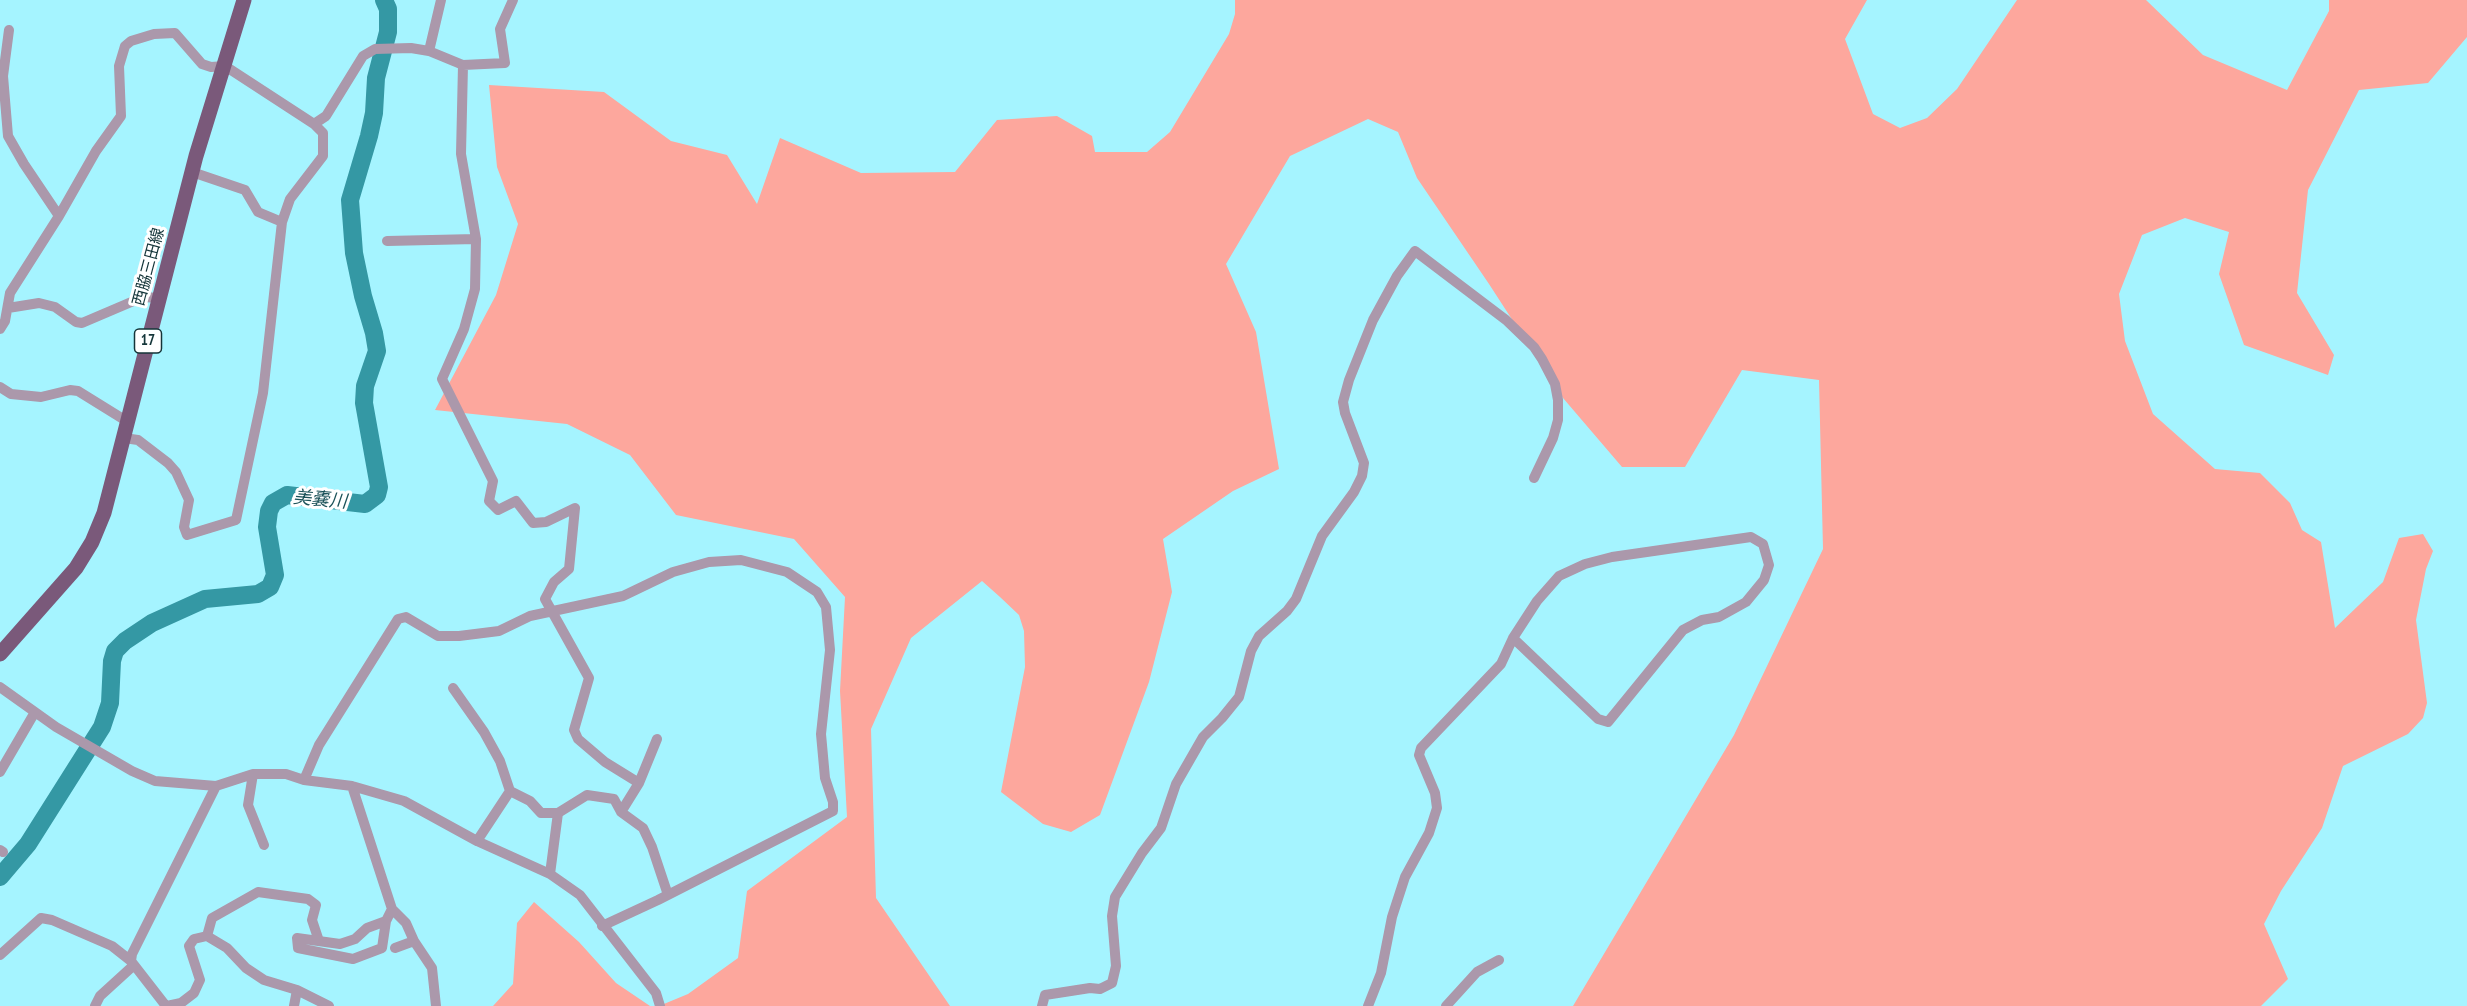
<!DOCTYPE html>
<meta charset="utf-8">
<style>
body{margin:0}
canvas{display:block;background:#a5f4ff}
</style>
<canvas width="2467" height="1006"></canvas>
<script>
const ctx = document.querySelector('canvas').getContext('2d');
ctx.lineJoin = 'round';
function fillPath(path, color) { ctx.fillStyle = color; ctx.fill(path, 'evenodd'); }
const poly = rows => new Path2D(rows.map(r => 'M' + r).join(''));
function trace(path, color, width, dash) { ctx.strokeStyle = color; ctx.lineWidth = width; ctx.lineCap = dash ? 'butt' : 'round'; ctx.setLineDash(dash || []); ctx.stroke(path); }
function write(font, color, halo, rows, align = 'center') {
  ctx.font = font + ' "PT Sans Narrow","Noto Sans JP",sans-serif'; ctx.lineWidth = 6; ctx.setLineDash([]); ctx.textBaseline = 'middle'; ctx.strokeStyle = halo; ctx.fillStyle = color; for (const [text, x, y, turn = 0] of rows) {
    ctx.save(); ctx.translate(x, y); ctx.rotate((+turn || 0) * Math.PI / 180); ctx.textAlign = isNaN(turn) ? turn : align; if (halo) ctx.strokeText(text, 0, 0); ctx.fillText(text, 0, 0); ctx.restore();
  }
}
const green = poly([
 [1235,0,1867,0,1845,39,1873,114,1900,128,1927,118,1957,89,2017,0,2146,0,2203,55,2287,90,2329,11,2329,0,2467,0,2467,37,2428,83,2359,90,2308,190,2297,293,2334,355,2328,375,2244,345,2219,274,2229,232,2185,218,2142,235,2119,294,2125,341,2153,414,2215,469,2260,473,2290,503,2302,530,2321,542,2335,628,2383,582,2399,538,2423,534,2433,551,2426,569,2416,620,2427,703,2423,718,2408,734,2343,766,2322,828,2281,891,2264,924,2288,979,2261,1006,1573,1006,1734,735,1823,549,1819,380,1742,370,1685,467,1622,467,1563,398,1489,284,1417,178,1398,132,1368,119,1290,156,1226,264,1256,332,1279,469,1233,491,1163,539,1172,592,1149,682,1100,815,1071,832,1043,824,1001,792,1025,667,1024,631,1019,615,1000,597,982,581,911,638,871,729,876,898,950,1006,659,1006,688,994,738,958,747,891,847,817,840,691,845,597,794,539,676,515,630,455,567,424,435,410,496,295,518,224,497,167,489,85,604,92,671,141,727,155,757,204,780,138,861,173,955,172,997,120,1057,116,1092,136,1095,152,1147,152,1170,132,1229,34,1235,14],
 [534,902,579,942,616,983,650,1006,493,1006,513,984,517,923]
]);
const river = poly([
 [0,877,28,844,102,727,110,703,112,661,115,651,125,641,152,623,205,599,258,594,270,587,275,575,267,527,269,511,273,503,287,495,365,504,377,495,379,487,364,403,365,386,377,351,374,333,363,296,354,253,350,200,369,136,374,113,376,78,388,32,388,9,384,0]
]);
const minor = poly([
 [9,30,3,76,8,136,24,164,59,216],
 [429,51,441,0],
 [463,65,461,154,476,239,475,289,464,329,442,379,493,481,489,501,498,510,516,501,533,523,546,522,575,508,569,569,554,582,545,599,589,678,574,730,578,739,605,762,639,783],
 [192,172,245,190,258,212,282,222],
 [387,241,476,239],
 [8,308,39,303,55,307,76,322,82,323,143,297,159,298],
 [0,329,5,321,10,293,59,216,96,151,121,116,119,66,125,46,131,41,154,34,175,33,202,64,211,67,225,66,314,124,326,116,363,56,375,49,411,48,429,51,463,65,505,63,500,29,513,0],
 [0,387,11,394,41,397,70,390,78,391,128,422],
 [124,438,138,440,168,463,176,472,189,500,184,527,187,535,236,520,263,393,282,222,290,199,323,156,323,133,314,124],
 [0,687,56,727,132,771,155,781,216,786,253,774,286,774,304,780,352,786,404,801,477,841,550,874,580,895,656,993,660,1006],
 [453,688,484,732,500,761,510,791,530,801,541,813,558,813,587,795,614,799,621,812,643,828,652,847,668,895],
 [0,772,35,712],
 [253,774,248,805,264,845],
 [304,780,319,745,398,619,406,617,438,636,459,636,499,631,530,616,623,596,673,572,709,562,741,560,787,572,817,592,826,607,830,650,821,734,825,778,833,802,833,811,658,900,602,926],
 [352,786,392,909,406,923,414,941,432,968,436,1006],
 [621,812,639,783,657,739],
 [477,841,510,791],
 [0,850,3,852],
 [550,874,558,813],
 [386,921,367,928,355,939,340,944,297,938,298,948,353,959,382,948,386,921,392,909],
 [207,936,227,948,246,968,264,980,297,990,329,1006],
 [395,948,414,941],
 [0,955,41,918,52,920,112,946,131,961],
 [95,1006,100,996,134,965],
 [166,1006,131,961,132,954,216,786],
 [167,1006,181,1003,194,993,200,980,189,946,194,939,207,936,212,918,258,892,308,899,316,905,312,920,319,941],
 [294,1006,297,990],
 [1042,1006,1045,995,1090,988,1100,989,1112,983,1116,966,1112,916,1115,897,1142,853,1161,828,1176,784,1203,737,1222,718,1239,697,1251,651,1259,636,1287,611,1296,599,1322,536,1354,492,1362,476,1364,463,1345,413,1343,402,1349,380,1373,320,1397,276,1415,251,1506,320,1534,347,1542,359,1555,384,1558,400,1558,420,1553,438,1534,478],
 [1368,1006,1381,973,1392,917,1405,877,1429,833,1437,808,1435,793,1419,755,1421,748,1501,664,1513,638,1537,601,1559,576,1585,564,1612,557,1751,537,1763,544,1769,565,1764,580,1746,602,1719,617,1702,620,1683,630,1608,722,1598,719,1513,638],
 [1446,1006,1477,972,1499,960]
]);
const primary = poly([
 [0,654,76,568,92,542,104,513,196,156,244,0]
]);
const shields = [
 [148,341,27]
];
const shieldNames = [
 ["17",148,341]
];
const streetNames = [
 ["西脇三田線",149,267,-75]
];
const waterNames = [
 ["美嚢川",320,500,5]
];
fillPath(green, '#fda79d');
trace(river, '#3498a4', 18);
trace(minor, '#ab98ab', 10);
trace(primary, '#7a597a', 15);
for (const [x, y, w] of shields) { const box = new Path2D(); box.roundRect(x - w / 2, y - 12, w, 24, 4.5); ctx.fillStyle = '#fff'; ctx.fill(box); trace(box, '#143539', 1.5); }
write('bold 15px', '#143539', null, shieldNames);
write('16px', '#143539', '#fff', streetNames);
write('italic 18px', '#1b5259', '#fff', waterNames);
</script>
